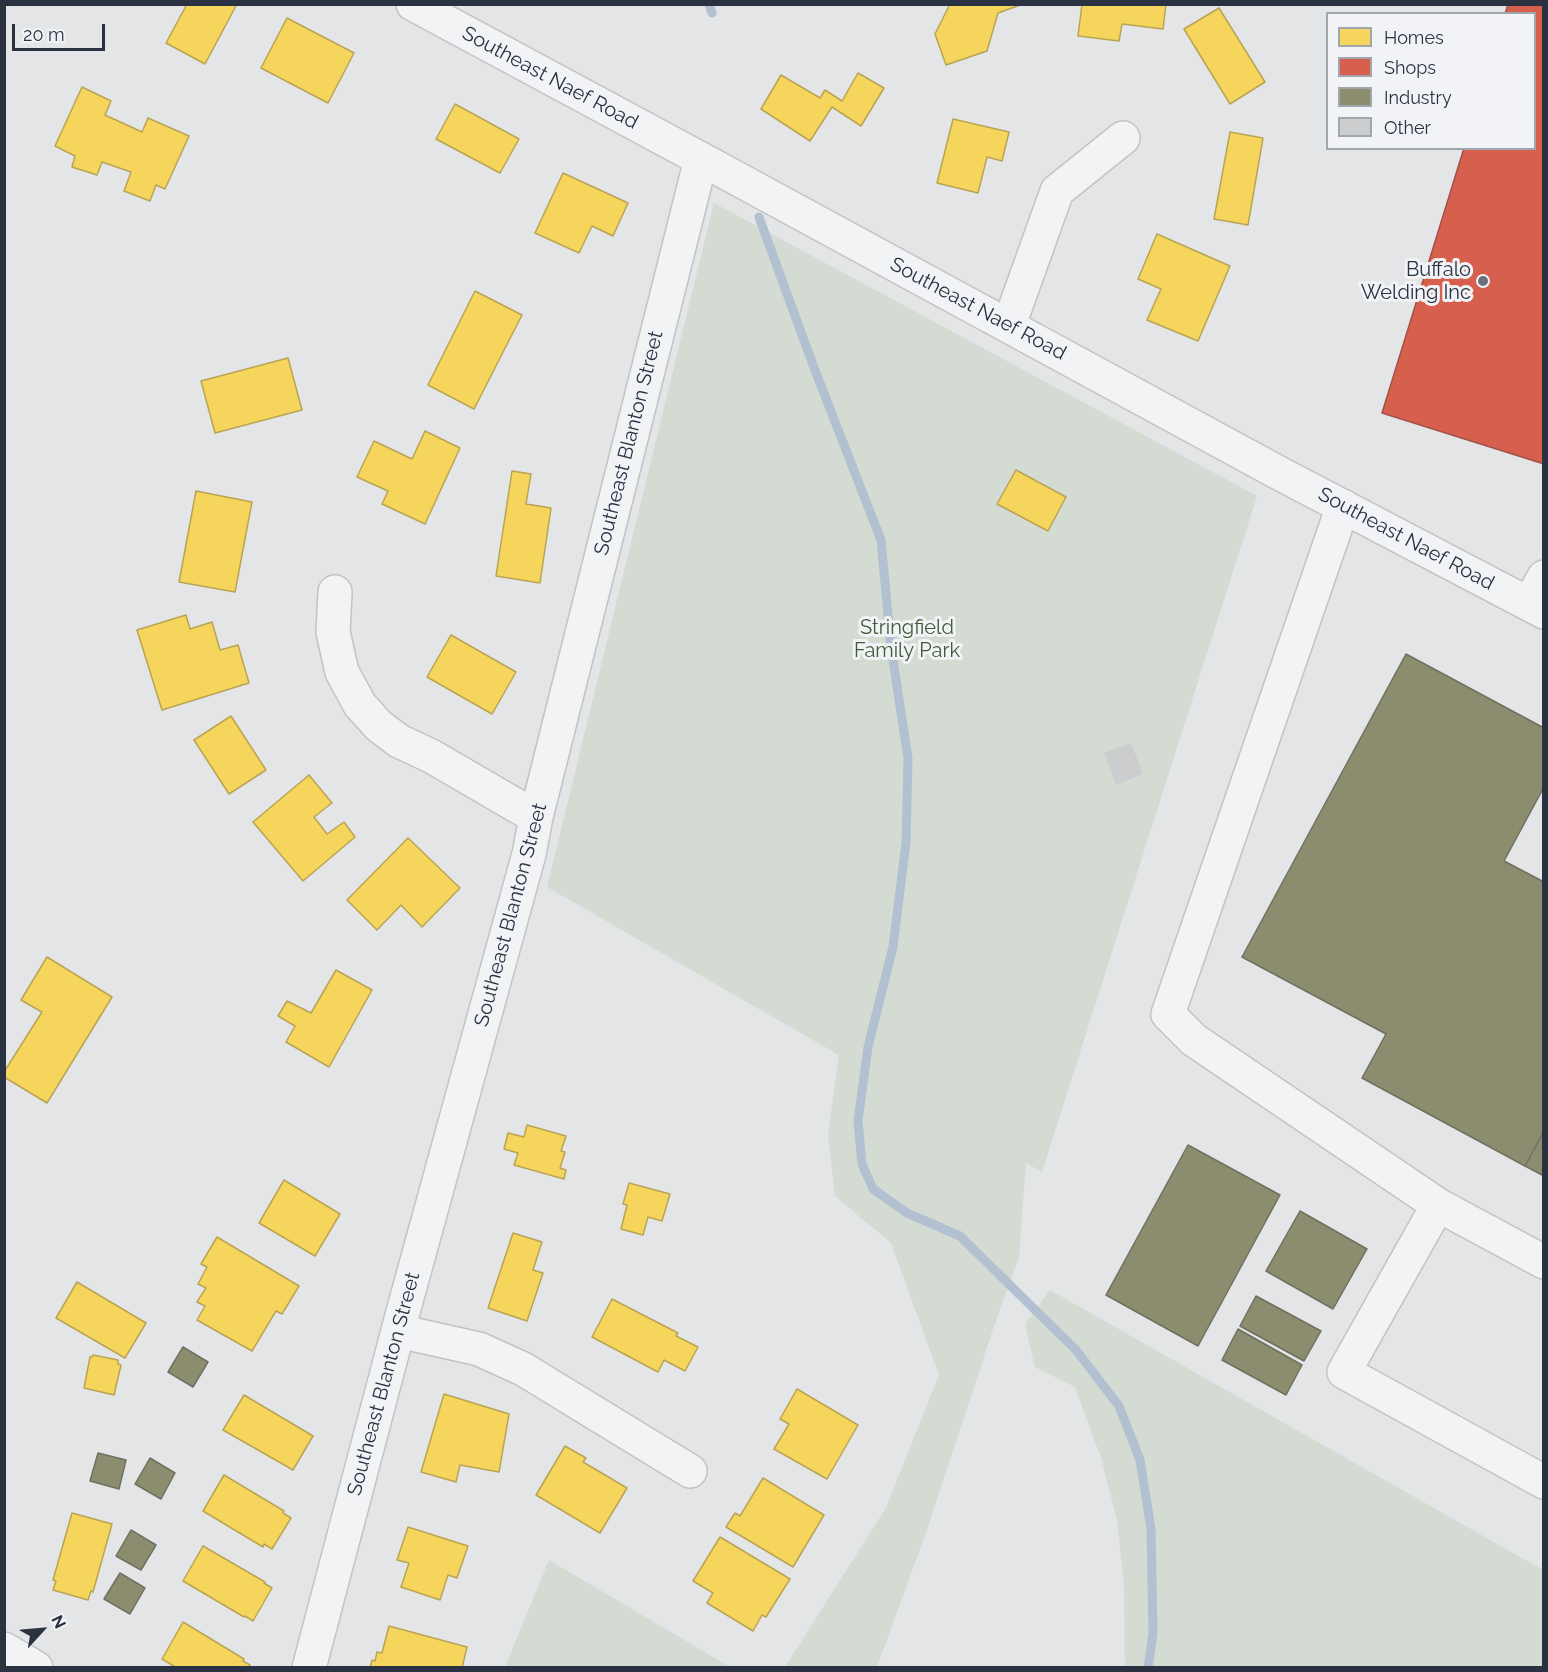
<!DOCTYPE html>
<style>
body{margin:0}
#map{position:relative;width:1548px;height:1672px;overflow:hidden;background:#e3e5e7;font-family:Raleway,sans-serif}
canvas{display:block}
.frame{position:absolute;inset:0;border:6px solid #2a3141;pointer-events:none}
.legend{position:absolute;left:1326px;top:12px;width:210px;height:138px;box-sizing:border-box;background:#f1f3f7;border:2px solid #a1a5ae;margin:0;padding:8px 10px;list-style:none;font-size:18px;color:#2a3141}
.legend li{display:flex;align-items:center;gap:12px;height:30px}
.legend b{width:30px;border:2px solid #a1a5ae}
.north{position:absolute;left:12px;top:1600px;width:60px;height:60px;-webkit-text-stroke:4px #f1f3f7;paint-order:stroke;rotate:64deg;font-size:16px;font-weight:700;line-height:24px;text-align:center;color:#2a3141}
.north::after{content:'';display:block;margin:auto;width:21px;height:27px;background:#2a3141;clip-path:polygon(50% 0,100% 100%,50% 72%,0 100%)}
.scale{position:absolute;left:12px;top:24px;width:93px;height:27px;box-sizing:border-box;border:3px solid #2a3141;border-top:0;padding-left:8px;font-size:18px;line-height:21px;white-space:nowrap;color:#2a3141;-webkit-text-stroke:4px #f1f3f7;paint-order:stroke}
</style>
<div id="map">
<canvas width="1548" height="1672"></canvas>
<div class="frame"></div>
<ul class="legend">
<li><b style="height:16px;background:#f6d55c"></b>Homes</li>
<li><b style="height:16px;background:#d6604d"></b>Shops</li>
<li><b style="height:16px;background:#8c8c6e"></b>Industry</li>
<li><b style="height:16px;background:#cbcdcf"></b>Other</li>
</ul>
<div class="north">N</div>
<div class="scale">20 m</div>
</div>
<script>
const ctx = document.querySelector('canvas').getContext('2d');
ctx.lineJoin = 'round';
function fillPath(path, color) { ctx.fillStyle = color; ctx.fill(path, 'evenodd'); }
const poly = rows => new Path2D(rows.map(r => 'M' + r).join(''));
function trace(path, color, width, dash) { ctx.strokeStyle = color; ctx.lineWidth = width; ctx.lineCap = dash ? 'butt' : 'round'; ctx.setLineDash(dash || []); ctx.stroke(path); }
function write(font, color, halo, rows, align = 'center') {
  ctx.font = font + ' Raleway,sans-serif'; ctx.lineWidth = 6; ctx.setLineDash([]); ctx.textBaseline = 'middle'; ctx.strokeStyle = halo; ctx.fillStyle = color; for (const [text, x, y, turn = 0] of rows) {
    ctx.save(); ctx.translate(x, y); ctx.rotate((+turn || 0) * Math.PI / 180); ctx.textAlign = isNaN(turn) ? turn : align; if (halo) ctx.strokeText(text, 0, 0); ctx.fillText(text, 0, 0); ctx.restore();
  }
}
const green = poly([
 [714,203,1257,496,1042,1172,1026,1163,1019,1257,994,1326,926,1533,877,1667,785,1667,886,1508,939,1375,891,1243,835,1196,828,1135,839,1055,547,887],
 [1050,1290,1543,1570,1543,1667,1125,1667,1124,1585,1117,1520,1101,1458,1075,1387,1035,1367,1025,1324],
 [549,1560,730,1667,505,1667]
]);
const homes = poly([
 [187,4,237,4,205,64,166,43,187,4],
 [950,4,1023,4,998,13,987,51,946,65,935,34,950,4],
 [1082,4,1166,4,1163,29,1122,24,1119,41,1078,36,1082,4],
 [1219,8,1265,82,1230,104,1184,29,1219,8],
 [287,18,354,53,328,103,261,68,287,18],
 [858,73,884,88,861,126,832,107,810,141,761,109,781,75,820,98,825,90,842,101,858,73],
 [82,87,111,101,105,115,142,132,148,118,189,136,165,189,156,185,150,201,124,191,131,172,102,162,97,175,72,167,75,156,55,146,82,87],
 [455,104,519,139,500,173,436,139,455,104],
 [953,119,1009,132,1002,161,987,157,978,193,937,183,953,119],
 [1230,132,1263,138,1248,225,1214,219,1230,132],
 [563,173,628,203,613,236,592,226,579,253,535,233,563,173],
 [1157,234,1230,266,1198,341,1147,320,1161,289,1138,279,1157,234],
 [475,291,522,315,474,409,428,385,475,291],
 [288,358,302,410,215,433,201,381,288,358],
 [425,431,460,448,425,524,382,504,388,491,357,477,374,441,412,459,425,431],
 [1016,470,1066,497,1048,531,997,504,1016,470],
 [512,471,531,474,526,504,551,508,540,583,496,576,512,471],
 [196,491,252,502,235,592,179,582,196,491],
 [186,615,190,629,212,622,220,650,238,645,249,683,162,710,137,630,186,615],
 [451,635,516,672,492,714,427,677,451,635],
 [231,716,266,770,229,794,194,740,231,716],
 [309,775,332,803,314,817,327,834,344,822,355,837,303,881,253,822,309,775],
 [408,838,460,888,422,927,401,905,377,930,347,900,408,838],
 [47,957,112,997,47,1103,4,1077,4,1072,42,1012,21,1000,47,957],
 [336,970,372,990,329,1067,286,1042,295,1026,278,1016,287,1001,311,1013,336,970],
 [527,1125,566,1136,561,1151,565,1152,560,1168,566,1170,564,1179,514,1165,518,1153,504,1149,508,1133,524,1137,527,1125],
 [284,1180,340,1214,315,1256,259,1223,284,1180],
 [629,1183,670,1194,662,1221,648,1217,643,1235,621,1229,627,1205,623,1204,629,1183],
 [513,1233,542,1242,533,1270,543,1273,527,1321,488,1308,513,1233],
 [217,1237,299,1286,282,1314,276,1311,252,1351,197,1320,205,1306,197,1302,206,1288,198,1284,207,1267,201,1264,217,1237],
 [77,1282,146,1323,125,1358,56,1318,77,1282],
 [612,1299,678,1333,676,1336,698,1347,685,1371,664,1360,658,1372,592,1337,612,1299],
 [93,1355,118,1360,118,1364,121,1365,114,1395,84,1388,90,1357,92,1357,93,1355],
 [797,1389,858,1425,827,1479,774,1449,789,1424,780,1419,797,1389],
 [444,1394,509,1414,499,1472,460,1465,456,1482,421,1472,444,1394],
 [244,1395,313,1436,293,1470,223,1430,244,1395],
 [565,1446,586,1458,583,1462,627,1488,600,1533,536,1495,565,1446],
 [224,1475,284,1511,283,1513,291,1518,272,1549,264,1544,263,1547,203,1511,224,1475],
 [763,1478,824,1515,793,1567,726,1527,735,1513,740,1516,763,1478],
 [72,1513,112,1524,93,1592,91,1591,88,1600,53,1590,56,1581,53,1580,72,1513],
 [408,1527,468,1546,457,1578,448,1575,440,1600,401,1587,409,1563,397,1560,408,1527],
 [720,1537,790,1579,766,1617,762,1615,753,1631,707,1603,713,1593,693,1581,720,1537],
 [203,1546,265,1582,264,1583,272,1588,253,1621,245,1616,244,1617,183,1581,203,1546],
 [183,1622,244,1659,243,1661,250,1665,249,1668,177,1668,162,1659,183,1622],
 [389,1626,467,1647,462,1668,370,1668,372,1660,375,1661,377,1652,382,1653,389,1626]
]);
const shops = poly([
 [1508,4,1544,4,1544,464,1382,413,1464,148,1534,148,1534,14,1505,14,1508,4]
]);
const industry = poly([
 [1406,654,1544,728,1544,787,1504,861,1544,882,1544,1131,1525,1166,1362,1078,1386,1034,1242,957,1406,654],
 [1544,1131,1544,1176,1525,1166,1544,1131],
 [1188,1145,1280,1195,1198,1346,1106,1295,1188,1145],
 [1300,1211,1367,1249,1333,1309,1266,1271,1300,1211],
 [1256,1296,1321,1331,1304,1361,1240,1326,1256,1296],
 [1238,1329,1302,1365,1286,1395,1222,1360,1238,1329],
 [183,1347,208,1362,193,1387,168,1372,183,1347],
 [98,1453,126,1460,119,1489,90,1481,98,1453],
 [150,1458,175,1473,161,1499,135,1484,150,1458],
 [131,1530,156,1545,141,1570,116,1556,131,1530],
 [120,1573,145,1588,130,1614,104,1599,120,1573]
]);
const stream = poly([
 [709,4,712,13],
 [759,217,813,365,881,540,891,647,908,758,906,843,893,947,868,1047,858,1121,862,1164,873,1189,907,1213,960,1236,1076,1350,1119,1406,1140,1460,1151,1529,1153,1633,1148,1668]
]);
const building = poly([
 [1131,743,1143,774,1116,785,1104,753]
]);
const minor = poly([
 [413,4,701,159,1277,472,1544,612],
 [1009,325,1057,191,1123,138],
 [1343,506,1168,1014,1194,1040,1438,1205,1544,1262],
 [335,592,333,632,342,672,360,705,379,726,399,741,431,756,536,817],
 [1529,604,1544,577],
 [1438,1205,1344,1372,1544,1482],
 [398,1331,479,1349,523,1369,690,1471],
 [4,1649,36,1668],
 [309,1668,403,1312,529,854,536,817,701,159]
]);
const markers = [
 [1483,281,6,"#6b707b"]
];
const streetNames = [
 ["Southeast Naef Road",550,78,28],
 ["Southeast Naef Road",978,309,28],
 ["Southeast Blanton Street",629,443,-76],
 ["Southeast Naef Road",1406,539,28],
 ["Southeast Blanton Street",511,915,-75],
 ["Southeast Blanton Street",384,1384,-75]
];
const poiNames = [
 ["Buffalo",1471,270],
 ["Welding Inc",1471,293]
];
const parkNames = [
 ["Stringfield",907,628],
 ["Family Park",907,651]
];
fillPath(green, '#d3dbd3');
fillPath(homes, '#f6d55c');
trace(homes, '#b9a454', 1.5);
fillPath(shops, '#d6604d');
trace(shops, '#a25249', 1.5);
fillPath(industry, '#8c8c6e');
trace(industry, '#6f7160', 1.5);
trace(stream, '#b2c0d1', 9);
fillPath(building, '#cbcdcf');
trace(minor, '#c1c3c5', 36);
trace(minor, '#f2f3f5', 33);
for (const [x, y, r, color] of markers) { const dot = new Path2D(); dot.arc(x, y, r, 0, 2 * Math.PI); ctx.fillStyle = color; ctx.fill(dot); trace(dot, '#f1f3f7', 2); }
write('20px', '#2a3141', '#f1f3f7', streetNames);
write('20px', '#2a3141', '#f1f3f7', poiNames, 'right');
write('20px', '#3d5c37', '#f1f3f7', parkNames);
</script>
